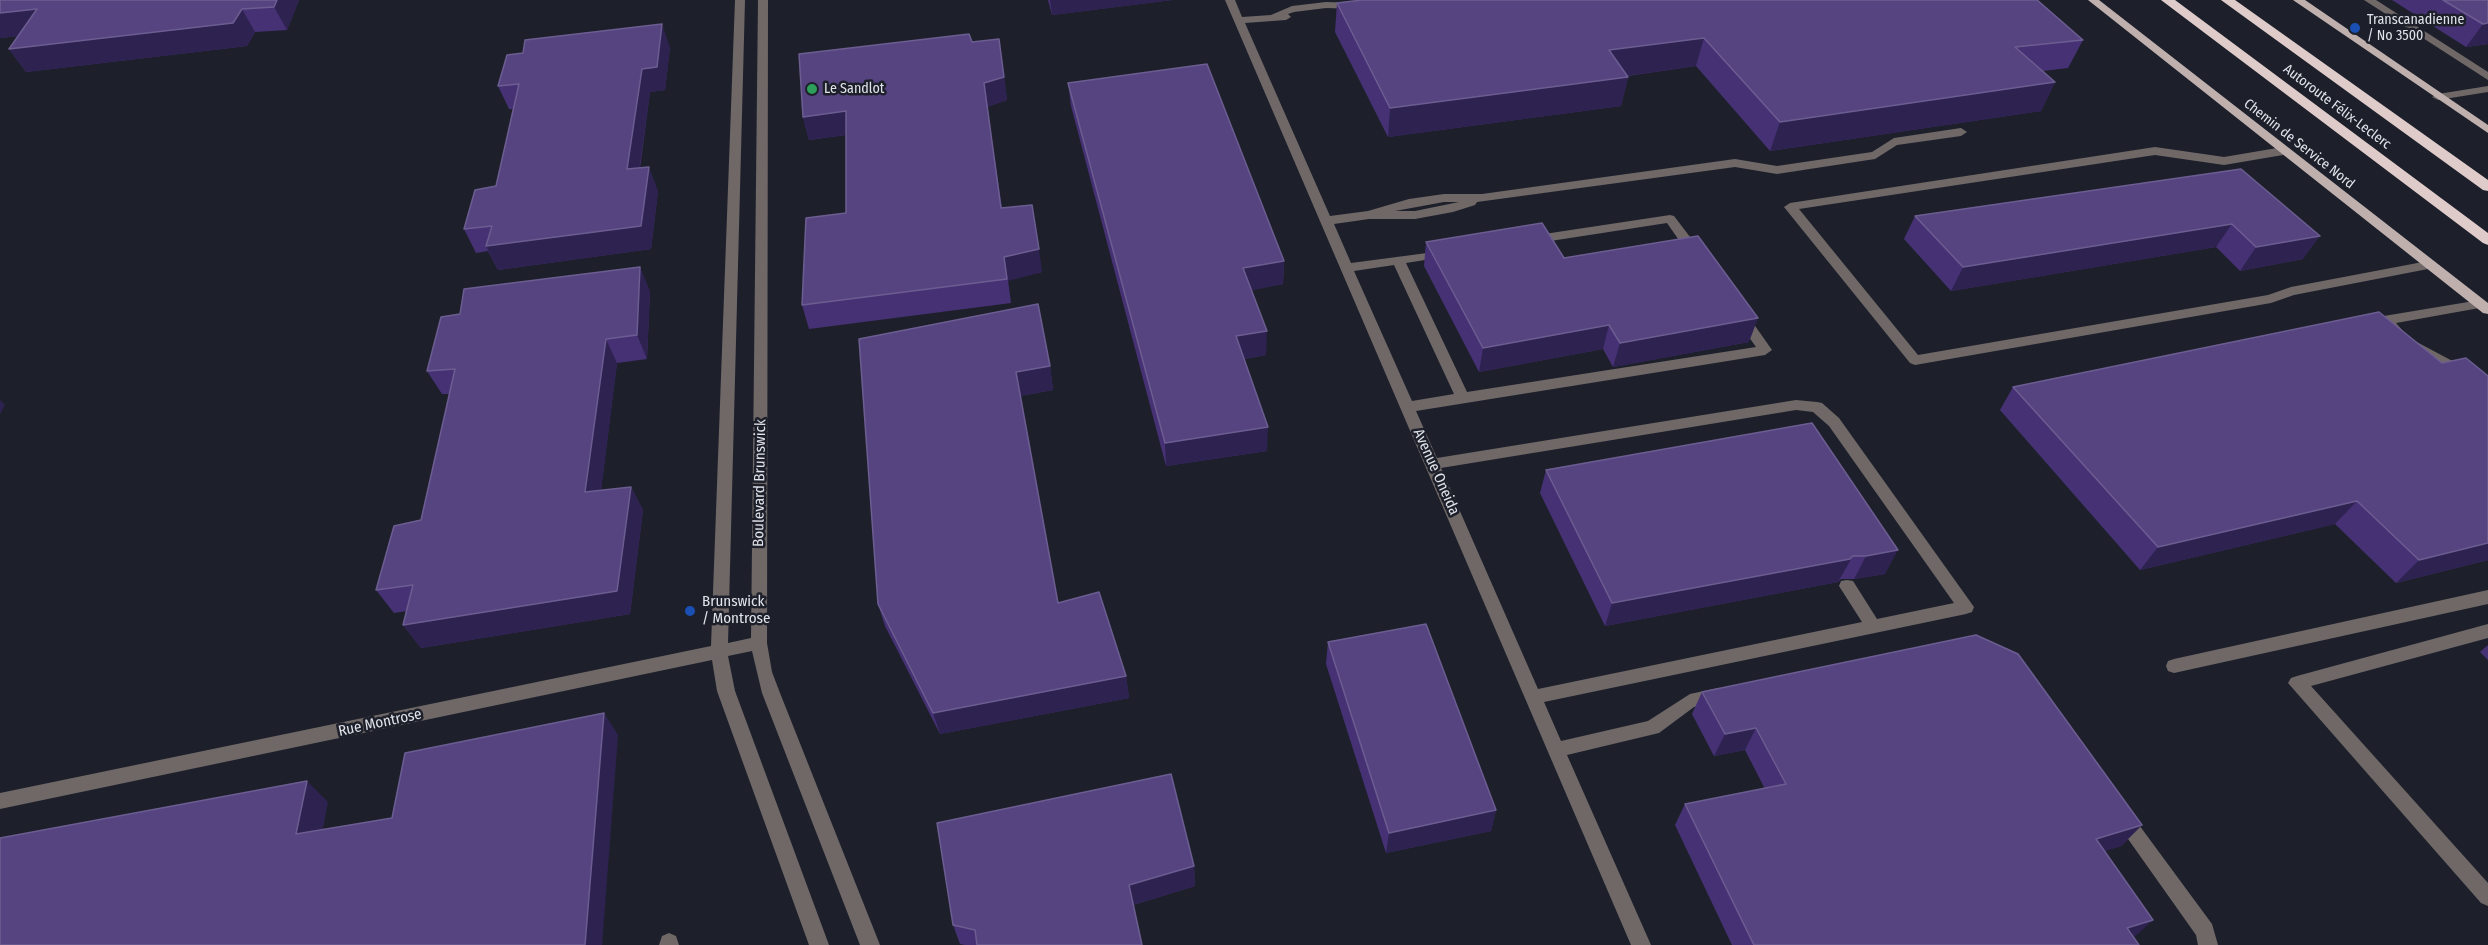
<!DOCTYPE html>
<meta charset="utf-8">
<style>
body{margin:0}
canvas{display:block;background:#1d202b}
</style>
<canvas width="2488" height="945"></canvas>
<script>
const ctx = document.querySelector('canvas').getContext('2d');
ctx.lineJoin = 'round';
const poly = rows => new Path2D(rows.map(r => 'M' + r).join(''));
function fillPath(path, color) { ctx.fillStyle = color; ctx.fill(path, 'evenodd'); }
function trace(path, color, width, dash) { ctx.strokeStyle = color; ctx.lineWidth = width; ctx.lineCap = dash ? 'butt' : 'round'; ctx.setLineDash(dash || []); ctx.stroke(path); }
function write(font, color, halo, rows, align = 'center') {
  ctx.font = font + ' "Fira Sans Condensed",sans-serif'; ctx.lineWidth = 5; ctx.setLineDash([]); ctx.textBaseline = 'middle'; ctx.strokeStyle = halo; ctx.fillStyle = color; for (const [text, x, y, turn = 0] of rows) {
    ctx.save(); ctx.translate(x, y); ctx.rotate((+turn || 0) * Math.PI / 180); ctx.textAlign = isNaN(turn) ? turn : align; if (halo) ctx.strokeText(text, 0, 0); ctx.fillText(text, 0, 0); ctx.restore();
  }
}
const minor = poly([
 [735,0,745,0,728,643,751,638,758,0,768,0,767,643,772,672,780,693,880,945,860,945,762,693,752,651,728,656,735,691,829,945,809,945,717,691,712,660,0,809,0,793,711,646,735,0],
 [1225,0,1235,0,1242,17,1271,15,1292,6,1326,2,1358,3,1363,6,1358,9,1326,8,1294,12,1288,14,1291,17,1286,20,1245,23,1330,216,1368,211,1409,199,1444,194,1482,194,1735,159,1777,166,1872,152,1894,138,1961,128,1967,132,1961,136,1897,145,1875,159,1777,174,1735,167,1477,202,1475,205,1453,212,1415,219,1369,219,1334,224,1351,263,1450,250,1451,253,1450,256,1406,263,1467,392,1756,347,1734,316,1741,312,1746,313,1772,350,1765,355,1416,411,1437,458,1796,400,1817,402,1822,403,1839,418,1974,607,1972,612,1966,614,1544,702,1561,741,1648,721,1690,694,1718,688,1724,690,1727,695,1724,700,1694,707,1659,733,1567,755,1651,945,1631,945,1225,0],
 [1444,202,1459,202,1415,211,1395,211,1444,202],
 [1394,265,1454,394,1412,401,1354,271,1394,265],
 [1796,410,1813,412,1829,426,1954,603,1877,619,1853,581,1847,580,1841,581,1839,586,1862,622,1538,689,1441,468,1796,410],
 [2364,0,2376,0,2488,72,2488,80,2364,0],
 [2488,86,2488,92,2438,100,2432,97,2438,94,2488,86],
 [2155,147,2224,157,2283,147,2289,151,2283,155,2224,165,2155,155,1799,209,1918,355,2268,295,2291,287,2428,261,2434,265,2428,269,2294,295,2271,303,1915,365,1910,363,1784,207,1790,203,2155,147],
 [1670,215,1674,216,1700,250,1701,253,1700,256,1690,256,1667,223,1531,244,1525,240,1531,236,1670,215],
 [2480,300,2487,304,2485,307,2396,323,2402,330,2395,335,2390,333,2377,321,2384,316,2480,300],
 [2413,340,2488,380,2488,391,2408,348,2406,345,2413,340],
 [2488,590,2488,604,2174,673,2168,671,2166,666,2168,661,2174,659,2488,590],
 [2488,624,2488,638,2311,686,2488,883,2488,906,2481,903,2288,683,2291,678,2297,676,2488,624],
 [2122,808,2128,810,2212,924,2218,945,2198,945,2196,935,2116,822,2113,816,2116,810,2122,808],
 [669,933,676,936,679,945,659,945,662,936,669,933]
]);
const major = poly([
 [2088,0,2099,0,2488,303,2488,314,2483,313,2088,0],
 [2293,0,2305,0,2488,125,2488,133,2293,0]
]);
const highway = poly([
 [2161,0,2175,0,2488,233,2488,245,2483,243,2161,0],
 [2221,0,2235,0,2488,180,2488,191,2483,190,2221,0]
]);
const wall = poly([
 [0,0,299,0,287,30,255,32,247,46,26,72,9,49,18,36,0,38],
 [1048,0,1172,0,1052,15],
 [2392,0,2488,0,2488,44,2466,47],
 [1337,3,2083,40,2068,68,2043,71,2055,82,2041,111,1770,151,1696,66,1627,76,1628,77,1621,106,1388,137,1335,32],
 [999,39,1007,100,987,107,1002,208,1042,272,1008,280,1011,303,809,329,802,305,846,213,846,135,809,140,803,117,972,42],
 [670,47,665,90,650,92,640,168,658,191,651,249,498,270,488,251,476,253,464,229,496,186,513,109,509,109,498,86],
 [1068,83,1284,261,1283,284,1251,290,1266,355,1244,359,1267,451,1166,466,1071,106],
 [2241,169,2303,259,2240,271,2216,247,1951,291,1904,239,1915,216],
 [1426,242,1564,258,1749,342,1613,367,1603,349,1479,372,1424,266],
 [650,291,647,359,617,363,601,490,631,487,643,510,630,614,421,648,403,625,407,611,394,613,376,590,421,520,450,394,442,394,427,371,460,314],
 [859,339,1050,366,1053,390,1020,396,1058,603,1126,676,1129,698,940,734,885,626,878,604],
 [2442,363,2488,376,2488,560,2396,583,2335,524,2140,570,2000,410,2013,387],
 [1812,423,1885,574,1854,579,1841,579,1838,582,1605,626,1540,493,1546,470],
 [1328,642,1496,810,1491,831,1386,853,1326,664],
 [2488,645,2488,660,2480,652],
 [1702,692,2142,825,2121,846,2104,851,2133,938,2139,945,1732,945,1675,825,1685,804,1765,789,1745,750,1714,756,1692,714],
 [1194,866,1195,886,1133,905,1142,945,965,945,960,944,953,925]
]);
const shadedWall = poly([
 [277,0,299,0,287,30,274,7],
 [1050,0,1172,0,1052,15],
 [37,9,53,32,0,38,0,13],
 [242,9,255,32,247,46,26,72,9,49],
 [2488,23,2488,44,2466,47,2483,24],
 [662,24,670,47,665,90,650,92,636,193,627,169,642,69],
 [1704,38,1696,66,1603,79,1609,50],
 [999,39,1007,100,987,107,1005,232,984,83],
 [1628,77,1621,106,1388,137,1390,108],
 [2055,82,2041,111,1770,151,1780,122],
 [846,111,852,134,809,140,803,117],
 [649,167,658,191,651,249,498,270,486,246],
 [2232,224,2216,247,1951,291,1963,267],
 [2320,236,2303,259,2240,271,2256,247],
 [1039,249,1042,272,1008,281,1004,257],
 [1284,261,1283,284,1243,292,1243,268],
 [640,267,650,291,647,359,637,335],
 [1758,318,1749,342,1613,367,1620,343],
 [1609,325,1603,349,1479,372,1483,348],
 [1267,331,1266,355,1236,360,1236,336],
 [606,339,617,363,598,515,585,492],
 [1050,366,1053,390,1020,396,1016,372],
 [0,400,5,405,0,414],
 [1268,427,1267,451,1166,466,1165,443],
 [631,487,643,510,630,614,421,648,403,625],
 [2357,501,2335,524,2140,570,2158,547],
 [2488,543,2488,560,2396,583,2419,560],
 [1898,550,1885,574,1854,579,1866,556],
 [1853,556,1838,582,1605,626,1612,603],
 [1126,676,1129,698,940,734,933,713],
 [604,713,618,735,602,945,585,945],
 [1756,728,1745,750,1714,756,1725,734],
 [307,781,328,802,318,855,296,834],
 [1496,810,1491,831,1386,853,1389,833],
 [2142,825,2121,846,2076,860,2096,839],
 [1194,866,1195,886,1132,905,1129,885],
 [2153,920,2131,940,2127,928]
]);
const building = poly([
 [0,0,277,0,274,7,242,9,233,23,9,49,37,9,0,13,0,0],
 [1362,0,2037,0,2083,40,2015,47,2055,82,1780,122,1704,38,1609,50,1628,77,1390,108,1337,3,1362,0],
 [2443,0,2488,0,2488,23,2483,24,2443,0],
 [662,24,657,67,642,69,627,169,649,167,641,226,486,246,492,226,464,229,475,190,496,186,519,84,498,86,507,55,523,53,525,40,662,24],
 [969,34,972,42,999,39,1004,77,984,83,1001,208,1032,205,1039,249,1004,257,1007,279,802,305,806,218,846,213,846,111,803,117,799,54,969,34],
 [1207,64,1284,261,1243,268,1267,331,1236,336,1268,427,1165,443,1068,83,1207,64],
 [2241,169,2320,236,2256,247,2232,224,1963,267,1915,216,2241,169],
 [1542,223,1564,258,1698,236,1758,318,1620,343,1609,325,1483,348,1426,242,1542,223],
 [640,267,637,335,606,339,585,492,631,487,617,591,403,625,413,585,376,590,394,526,421,520,455,369,427,371,441,317,460,314,464,289,640,267],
 [1038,304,1050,366,1016,372,1058,603,1099,592,1126,676,933,713,878,604,859,339,1038,304],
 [2379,312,2442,363,2466,358,2488,376,2488,543,2419,560,2357,501,2158,547,2013,387,2379,312],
 [1812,423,1898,550,1866,556,1853,556,1850,559,1612,603,1546,470,1812,423],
 [1426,624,1496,810,1389,833,1328,642,1426,624],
 [1976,635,2018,654,2142,825,2096,839,2153,920,2127,928,2139,945,1754,945,1685,804,1786,784,1756,728,1725,734,1702,692,1976,635],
 [604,713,585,945,0,945,0,838,307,781,296,834,392,818,405,753,604,713],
 [1171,774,1194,866,1129,885,1142,945,977,945,975,930,953,925,937,823,1171,774]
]);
const markers = [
 [2355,28,6,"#1a4fb4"],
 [812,89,6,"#2e9e5b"],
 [690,611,6,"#1a4fb4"]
];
const farPoinames = [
 ["Transcanadienne",2367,20],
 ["/ No 3500",2367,36],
 ["Le Sandlot",824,89]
];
const farStreetnames = [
 ["Autoroute Félix-Leclerc",2337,107,37],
 ["Chemin de Service Nord",2299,144,38]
];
const streetNames = [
 ["Avenue Oneida",1436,472,66],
 ["Boulevard Brunswick",760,483,-89],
 ["Rue Montrose",380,723,-12]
];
const poiNames = [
 ["Brunswick",702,602],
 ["/ Montrose",702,619]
];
fillPath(minor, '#6f6867');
fillPath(major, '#bfb0ae');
fillPath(highway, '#dfccca');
fillPath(wall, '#463174');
fillPath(shadedWall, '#2e2251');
fillPath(building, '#564481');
trace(building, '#6c5d91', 1.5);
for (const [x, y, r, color] of markers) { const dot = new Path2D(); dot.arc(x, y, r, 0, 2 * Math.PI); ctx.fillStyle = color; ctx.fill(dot); trace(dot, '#1d202b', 2); }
write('14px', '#e1e3ea', '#1d202b', farPoinames, 'left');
write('14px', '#e1e3ea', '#1d202b', farStreetnames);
write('15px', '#e1e3ea', '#1d202b', streetNames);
write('15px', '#e1e3ea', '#1d202b', poiNames, 'left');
</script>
